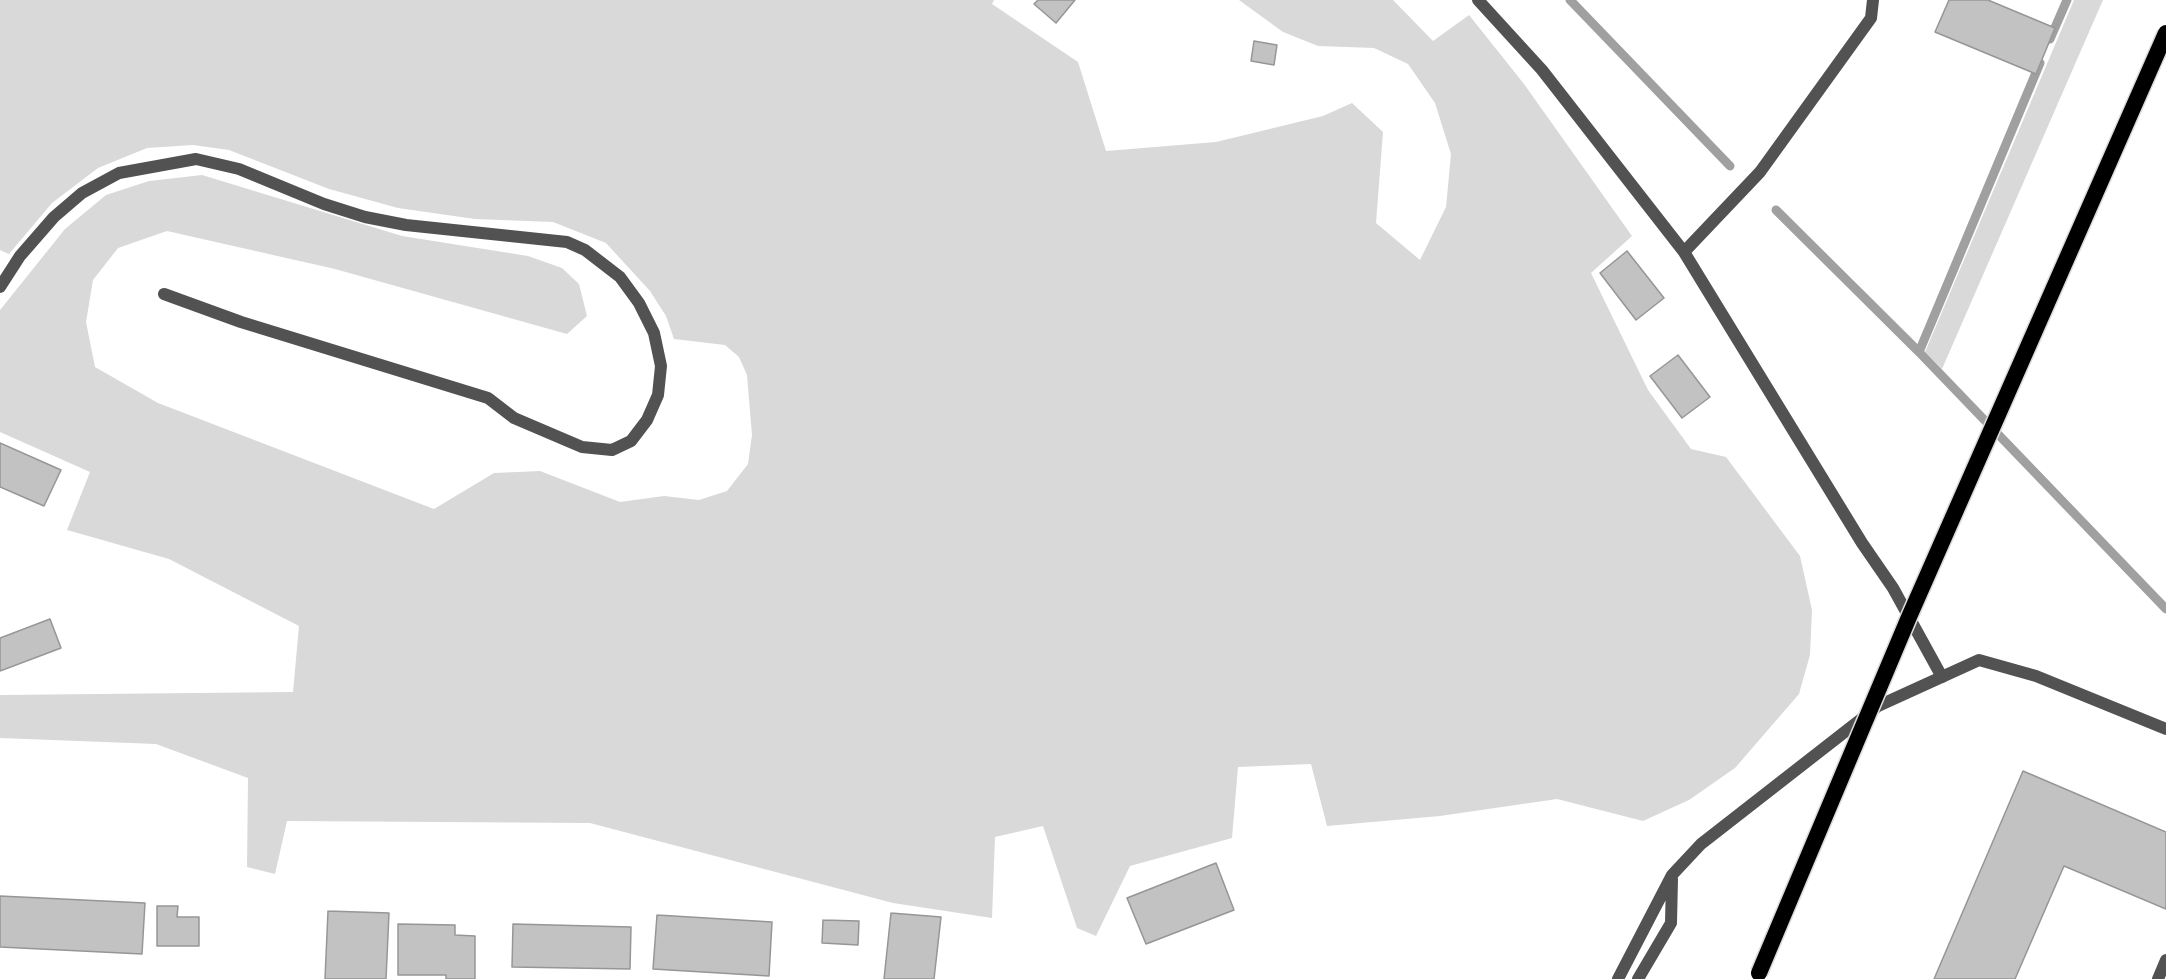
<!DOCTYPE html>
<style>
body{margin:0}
canvas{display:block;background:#fff}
</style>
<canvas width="2166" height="979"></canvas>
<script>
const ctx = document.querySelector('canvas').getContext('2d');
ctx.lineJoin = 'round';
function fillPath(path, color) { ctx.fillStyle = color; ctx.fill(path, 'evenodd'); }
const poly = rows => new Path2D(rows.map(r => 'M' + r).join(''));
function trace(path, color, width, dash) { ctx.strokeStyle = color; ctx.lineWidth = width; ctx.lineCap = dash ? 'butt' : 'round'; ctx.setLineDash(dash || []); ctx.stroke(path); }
const green = poly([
 [0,0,994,0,992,4,1078,62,1106,151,1216,142,1323,116,1352,103,1383,132,1376,223,1420,260,1446,207,1451,154,1435,103,1408,64,1374,48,1318,46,1283,32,1239,0,1393,0,1433,41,1469,15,1524,84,1632,236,1591,273,1648,390,1691,449,1726,457,1800,556,1812,610,1810,655,1799,694,1735,768,1689,800,1643,821,1557,799,1440,816,1327,826,1311,764,1238,767,1232,838,1130,866,1096,936,1077,928,1043,826,995,837,992,918,893,903,590,823,287,821,275,874,247,867,248,778,156,744,0,738,0,695,293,692,299,626,169,559,67,530,90,472,0,432,0,310,65,229,106,195,149,181,202,175,402,236,528,256,562,268,579,284,587,316,567,334,335,269,167,231,118,248,93,280,86,322,95,367,158,403,434,509,494,473,540,471,620,502,664,496,699,500,727,491,748,464,752,435,747,375,739,357,725,345,674,339,666,316,650,291,606,243,553,222,475,219,398,208,329,189,229,150,193,145,147,148,98,168,52,203,9,254,0,250],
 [2074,0,2103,0,1942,369,1925,352]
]);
const stream = poly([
 [1570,0,1730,166],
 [2050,39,2067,0],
 [1776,210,1919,352,2166,609],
 [1919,352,2040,63]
]);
const building = poly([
 [1038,0,1075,0,1056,23,1034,4,1038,0],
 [1949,0,1988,0,2055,28,2036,74,1935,32,1949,0],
 [1254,41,1277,45,1274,65,1251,61,1254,41],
 [1627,251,1664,298,1636,320,1600,273,1627,251],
 [1678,355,1710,397,1682,418,1650,376,1678,355],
 [0,443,61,470,44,506,0,487,0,443],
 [50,619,61,648,0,671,0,638,50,619],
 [2023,771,2166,832,2166,909,2064,866,2015,979,1934,979,2023,771],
 [1216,863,1234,910,1146,944,1127,898,1216,863],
 [0,896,145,903,142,954,0,947,0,896],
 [157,906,178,906,177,917,199,917,199,946,157,946,157,906],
 [328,911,389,913,386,979,325,979,328,911],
 [891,913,941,917,934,979,884,979,891,913],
 [657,915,772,922,769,976,653,969,657,915],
 [823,920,859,921,858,945,822,943,823,920],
 [398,924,455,925,455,935,475,936,475,979,446,979,446,975,398,975,398,924],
 [513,924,631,927,630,969,512,967,513,924]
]);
const service = poly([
 [0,287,20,256,54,217,82,193,119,173,196,159,239,169,324,204,365,217,406,225,567,242,585,250,620,277,639,303,654,333,661,366,658,395,647,420,631,441,612,450,582,447,514,418,488,398,241,322,164,294],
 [2158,979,2166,960]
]);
const minor = poly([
 [1478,0,1542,70,1684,252,1862,543,1893,588,1942,677],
 [1684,252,1760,172,1871,18,1873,0]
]);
const tertiary = poly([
 [1618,979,1672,875,1701,844,1878,706,1979,660,2036,676,2166,729],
 [1638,979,1671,923,1672,879]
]);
const trunkBridge = poly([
 [1759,973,1909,617,2166,33]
]);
fillPath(green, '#d9d9d9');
trace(stream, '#a0a0a0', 9);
fillPath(building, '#c2c2c2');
trace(building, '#969696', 1.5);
trace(service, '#525252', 12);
trace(minor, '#525252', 12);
trace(tertiary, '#525252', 12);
trace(trunkBridge, '#dbdbdb', 19, []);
trace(trunkBridge, '#000', 16);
</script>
